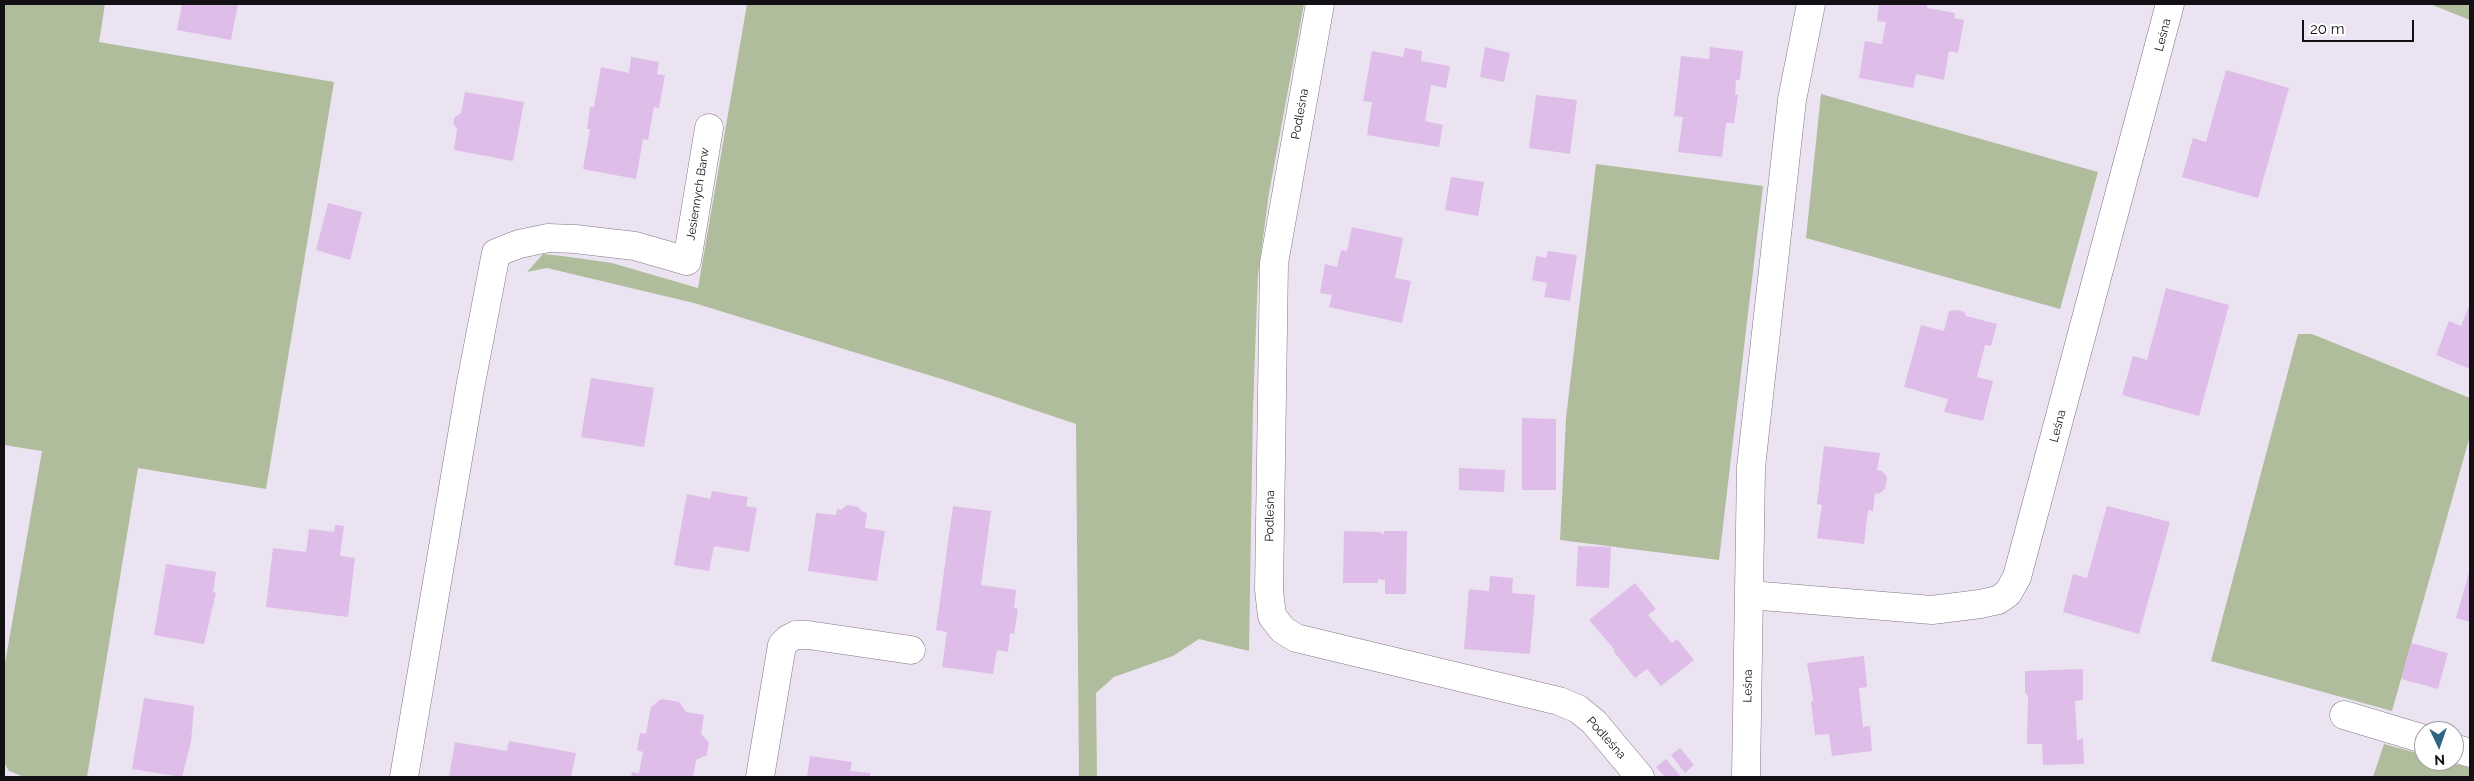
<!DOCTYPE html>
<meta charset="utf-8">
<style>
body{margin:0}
#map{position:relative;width:2474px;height:781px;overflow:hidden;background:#ebe3f1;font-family:Raleway,sans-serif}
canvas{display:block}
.frame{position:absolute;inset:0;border:5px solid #131015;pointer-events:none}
.north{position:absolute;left:2414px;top:721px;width:50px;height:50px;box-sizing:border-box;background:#fff;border:1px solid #a19fa1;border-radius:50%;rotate:177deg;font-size:14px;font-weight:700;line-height:20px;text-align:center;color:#131015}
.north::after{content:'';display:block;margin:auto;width:18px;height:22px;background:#2e6580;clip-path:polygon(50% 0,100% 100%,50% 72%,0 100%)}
.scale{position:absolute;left:2302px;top:20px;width:112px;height:22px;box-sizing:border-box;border:2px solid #131015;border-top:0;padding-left:6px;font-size:15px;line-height:18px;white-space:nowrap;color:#131015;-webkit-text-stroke:4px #fff;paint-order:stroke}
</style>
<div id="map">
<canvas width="2474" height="781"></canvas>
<div class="frame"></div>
<div class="north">N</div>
<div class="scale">20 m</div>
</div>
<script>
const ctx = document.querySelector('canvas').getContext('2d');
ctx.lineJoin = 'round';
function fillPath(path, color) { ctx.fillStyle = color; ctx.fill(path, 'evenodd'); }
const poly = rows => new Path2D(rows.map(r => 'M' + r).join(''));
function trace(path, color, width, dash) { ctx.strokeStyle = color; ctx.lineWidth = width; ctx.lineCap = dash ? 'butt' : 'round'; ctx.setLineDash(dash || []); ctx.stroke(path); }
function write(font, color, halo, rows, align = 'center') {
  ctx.font = font + ' Raleway,sans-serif'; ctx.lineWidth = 4; ctx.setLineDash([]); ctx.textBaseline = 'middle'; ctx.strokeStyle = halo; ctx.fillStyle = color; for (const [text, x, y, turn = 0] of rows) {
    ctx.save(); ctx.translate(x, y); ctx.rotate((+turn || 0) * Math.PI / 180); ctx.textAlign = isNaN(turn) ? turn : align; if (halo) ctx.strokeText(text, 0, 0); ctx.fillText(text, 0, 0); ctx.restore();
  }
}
const green = poly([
 [4,4,105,4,99,42,334,82,266,489,138,468,87,777,24,777,9,771,4,763,4,669,42,451,4,445],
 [747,4,1304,4,1269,193,1258,274,1253,409,1249,651,1199,639,1173,656,1114,677,1096,693,1097,777,1079,777,1076,424,948,381,694,303,547,268,527,272,543,254,562,256,612,263,698,288],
 [2430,4,2470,4,2470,20],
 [1821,94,2098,172,2060,309,1806,238],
 [1596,164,1763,186,1719,560,1560,540,1566,418],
 [2298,334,2312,334,2470,398,2470,436,2392,711,2211,661],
 [2384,744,2424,755,2424,761,2444,761,2470,768,2470,777,2373,777]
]);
const building = poly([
 [182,4,238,4,231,40,177,30],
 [1879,4,1927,4,1927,8,1955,13,1954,18,1964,20,1958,53,1949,51,1944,80,1916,74,1913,88,1859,78,1865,41,1882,44,1886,22,1877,21],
 [1485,47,1510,53,1504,82,1480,77],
 [1710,47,1743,51,1740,80,1736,80,1735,95,1738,95,1734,123,1726,123,1722,157,1678,152,1683,117,1674,116,1681,56,1709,59],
 [1405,48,1422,51,1421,61,1450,66,1446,88,1431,85,1425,121,1443,125,1439,147,1367,135,1372,102,1363,101,1372,51,1403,57],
 [631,57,659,62,657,74,665,75,659,108,654,107,648,140,643,139,636,179,583,169,590,129,587,129,590,107,594,107,601,67,629,73],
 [2226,70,2289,88,2258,198,2182,177,2193,138,2206,142],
 [465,92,524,102,513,161,454,150,457,129,453,123,455,117,461,113],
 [1536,95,1577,100,1570,154,1529,148],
 [1451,177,1484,182,1478,216,1445,210],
 [328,203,362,212,350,260,316,250],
 [1352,227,1403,238,1395,278,1411,281,1402,323,1329,307,1332,295,1320,293,1325,264,1337,267,1341,250,1347,251],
 [1548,251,1577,255,1570,301,1544,297,1547,283,1532,280,1536,256,1546,258],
 [2166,288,2229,305,2199,416,2122,395,2133,356,2147,360],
 [2470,304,2470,369,2436,355,2449,321,2461,326],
 [1958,310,1964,312,1966,316,1997,324,1991,346,1985,345,1977,377,1993,381,1983,421,1944,412,1948,399,1904,387,1921,325,1944,331,1949,311],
 [591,378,654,388,644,447,581,437],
 [1522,418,1556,419,1556,490,1522,490],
 [1824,446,1880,453,1877,470,1882,471,1887,477,1885,489,1879,494,1875,493,1873,511,1868,510,1864,544,1817,538,1822,505,1817,504],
 [1459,468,1505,470,1504,492,1459,490],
 [712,491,748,497,746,506,757,508,749,552,714,546,709,571,674,565,687,494,710,499],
 [847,505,858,507,863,512,867,513,865,528,885,531,877,581,808,571,816,513,836,515,837,509,841,510],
 [953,506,991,511,981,585,1016,590,1014,608,1018,609,1014,634,1010,633,1008,652,997,650,993,674,942,667,947,632,936,630],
 [2107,506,2170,522,2139,634,2063,612,2073,574,2087,578],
 [335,525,344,526,340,556,355,558,348,617,266,607,273,548,306,552,309,529,334,532],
 [1344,531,1379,532,1384,534,1384,531,1407,531,1406,594,1385,594,1385,580,1378,579,1378,583,1343,583],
 [1578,546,1611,547,1609,588,1576,586],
 [166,564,216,572,213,592,216,593,204,644,154,635],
 [2470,569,2470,622,2456,618],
 [1490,576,1513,578,1512,593,1535,595,1530,654,1464,649,1469,589,1489,591],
 [1635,583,1656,609,1648,615,1672,643,1677,639,1694,660,1661,686,1647,669,1635,678,1614,652,1614,649,1589,620],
 [2411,643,2448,653,2438,689,2401,679],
 [1864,656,1867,687,1859,688,1863,727,1870,726,1872,751,1832,756,1829,734,1815,735,1811,703,1813,699,1807,663],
 [2083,669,2083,700,2075,701,2077,740,2083,739,2084,764,2043,765,2042,744,2027,744,2028,696,2025,693,2025,671],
 [144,698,194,706,191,742,182,777,132,769],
 [661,699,679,702,686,712,704,715,701,734,709,742,707,755,696,760,693,777,631,777,632,772,639,773,643,752,637,750,640,733,646,734,651,707],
 [509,741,576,753,571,777,449,777,455,742,507,751],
 [1680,748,1694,765,1685,773,1671,755],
 [810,756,852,762,850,771,870,773,870,777,807,777],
 [1666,759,1681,777,1665,777,1656,767]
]);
const minor = poly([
 [1320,4,1274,263,1269,590,1272,616,1283,630,1296,638,1559,701,1578,709,1594,722,1640,777],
 [1750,595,1932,610,1980,604,1998,600,2008,593,2017,577,2170,4],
 [2344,715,2424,739],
 [2454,748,2470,753],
 [404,777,470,388,496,253,519,244,548,238,575,239,635,246,687,261,709,128],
 [760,777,782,645,788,639,796,635,808,635,911,650],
 [1746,777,1751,467,1792,100,1811,4]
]);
const streetNames = [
 ["Leśna",2163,35,-76],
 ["Podleśna",1300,114,-80],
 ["Jesiennych Barw",698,194,-81],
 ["Leśna",2058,426,-75],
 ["Podleśna",1270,516,-89],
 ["Leśna",1748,686,-89],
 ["Podleśna",1606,738,48]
];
fillPath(green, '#b0bd9c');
fillPath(building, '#debde8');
trace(minor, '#807885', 29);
trace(minor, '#fff', 28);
write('12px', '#131015', '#fff', streetNames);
</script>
